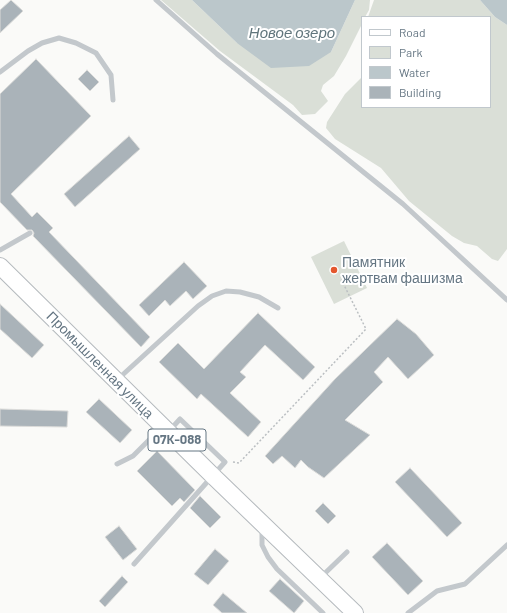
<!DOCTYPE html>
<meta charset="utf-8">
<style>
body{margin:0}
#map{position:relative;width:507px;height:613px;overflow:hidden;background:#fafaf8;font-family:Barlow,sans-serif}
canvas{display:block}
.legend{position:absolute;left:361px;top:16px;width:130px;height:92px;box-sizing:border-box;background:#fff;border:1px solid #c1c8cd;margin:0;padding:5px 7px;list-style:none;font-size:12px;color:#657683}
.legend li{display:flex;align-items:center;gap:8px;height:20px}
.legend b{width:20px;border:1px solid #c1c8cd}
</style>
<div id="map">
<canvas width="507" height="613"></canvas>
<ul class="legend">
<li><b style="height:5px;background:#fff"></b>Road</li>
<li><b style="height:11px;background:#dadfd7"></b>Park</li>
<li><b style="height:11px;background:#bbc7cb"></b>Water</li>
<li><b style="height:11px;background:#aab3b9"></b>Building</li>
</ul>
</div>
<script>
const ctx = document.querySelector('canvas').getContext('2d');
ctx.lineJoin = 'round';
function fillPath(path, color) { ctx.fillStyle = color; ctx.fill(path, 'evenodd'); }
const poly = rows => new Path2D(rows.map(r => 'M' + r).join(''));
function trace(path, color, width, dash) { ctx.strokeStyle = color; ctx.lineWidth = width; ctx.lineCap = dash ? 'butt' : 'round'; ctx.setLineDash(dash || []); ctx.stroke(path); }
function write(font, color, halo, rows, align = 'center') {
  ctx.font = font + ' Barlow,sans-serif'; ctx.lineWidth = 4; ctx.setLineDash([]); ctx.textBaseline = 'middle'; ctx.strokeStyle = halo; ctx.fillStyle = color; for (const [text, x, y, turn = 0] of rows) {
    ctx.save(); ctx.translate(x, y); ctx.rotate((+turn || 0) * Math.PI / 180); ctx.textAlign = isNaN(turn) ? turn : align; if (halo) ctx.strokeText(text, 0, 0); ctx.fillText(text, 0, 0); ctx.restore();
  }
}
const green = poly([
 [161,0,192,0,237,43,331,52,355,0,370,0,369,10,365,17,362,17,362,24,346,56,334,76,323,85,321,91,328,101,315,114,302,115,293,105,220,51],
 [374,0,480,0,495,17,507,25,507,249,498,261,492,259,477,246,464,243,452,236,409,201,381,168,335,139,326,128,327,122,345,94,362,77,362,107,490,107,490,17,368,17],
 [344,241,367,288,334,304,311,257]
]);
const water = poly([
 [192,0,355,0,331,52,309,66,271,68,237,43],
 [480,0,507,0,507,25,495,17]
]);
const building = poly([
 [11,0,23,11,0,33,0,10,11,0],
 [36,59,91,116,11,194,32,217,37,212,53,228,49,232,150,337,141,347,33,236,34,233,32,230,27,230,0,202,0,94,36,59],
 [87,70,99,82,90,91,78,79,87,70],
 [129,136,140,149,75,207,64,194,129,136],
 [184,262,207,286,193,299,186,291,170,306,165,300,149,316,139,305,184,262],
 [0,304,44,345,32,358,0,329,0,304],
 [258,313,315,367,303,380,265,345,240,372,246,377,230,393,261,422,248,437,201,394,197,399,159,362,178,343,204,369,258,313],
 [397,319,416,334,434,355,408,379,388,357,374,372,383,382,345,420,370,435,324,478,308,467,301,460,295,468,282,456,273,464,265,456,335,379,397,319],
 [99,399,132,430,120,443,86,412,99,399],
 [0,409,68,411,67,427,0,426,0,409],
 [157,451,195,490,184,502,180,498,172,506,137,471,157,451],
 [410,468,462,523,447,537,395,482,410,468],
 [200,496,221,517,210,528,190,508,200,496],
 [323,503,336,516,328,524,315,511,323,503],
 [119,526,137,549,123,560,105,537,119,526],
 [387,543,423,581,408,595,372,557,387,543],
 [215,549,229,561,208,585,194,574,215,549],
 [122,576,128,582,105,607,99,601,122,576],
 [280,579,304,601,294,613,269,591,280,579],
 [223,593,247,613,222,613,213,605,223,593]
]);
const path = poly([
 [233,462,239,463,366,329,341,279]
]);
const service = poly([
 [156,0,217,54,403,204,507,300],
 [0,72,28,51,42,43,59,38,76,43,96,53,111,75,113,100],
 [0,250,30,233],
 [118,379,198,306,212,296,226,291,240,292,259,297,278,308],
 [117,464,133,456,162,427],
 [263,529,262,532,262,545,268,557,277,569,323,613],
 [134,564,225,462,180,419,170,430],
 [321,577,347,552],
 [408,613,437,591,465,584,507,545]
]);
const primary = poly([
 [0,266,213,476,355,613]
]);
const markers = [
 [334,270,4,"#e4572e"]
];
const shields = [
 [177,440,58]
];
const shieldNames = [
 ["07К-088",177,440]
];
const poiNames = [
 ["Памятник",342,262],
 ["жертвам фашизма",342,278]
];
const streetNames = [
 ["Промышленная улица",100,365,45]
];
const waterNames = [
 ["Новое озеро",292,33]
];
fillPath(green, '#dadfd7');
fillPath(water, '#bbc7cb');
fillPath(building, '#aab3b9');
trace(building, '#dcdcda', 1);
trace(primary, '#b5babe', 18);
trace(path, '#bbbfc2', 1.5, [2, 2]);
trace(service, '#c3c8cc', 5);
trace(primary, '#fff', 16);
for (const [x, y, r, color] of markers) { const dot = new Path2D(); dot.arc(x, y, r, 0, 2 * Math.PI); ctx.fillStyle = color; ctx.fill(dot); trace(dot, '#fff', 1.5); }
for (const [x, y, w] of shields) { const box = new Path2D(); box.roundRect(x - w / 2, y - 11, w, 22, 3); ctx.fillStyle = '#fff'; ctx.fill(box); trace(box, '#657683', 1); }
write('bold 13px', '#657683', null, shieldNames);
write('14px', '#657683', '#fff', poiNames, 'left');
write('14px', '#657683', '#fff', streetNames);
write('italic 15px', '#60757c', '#fff', waterNames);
</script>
